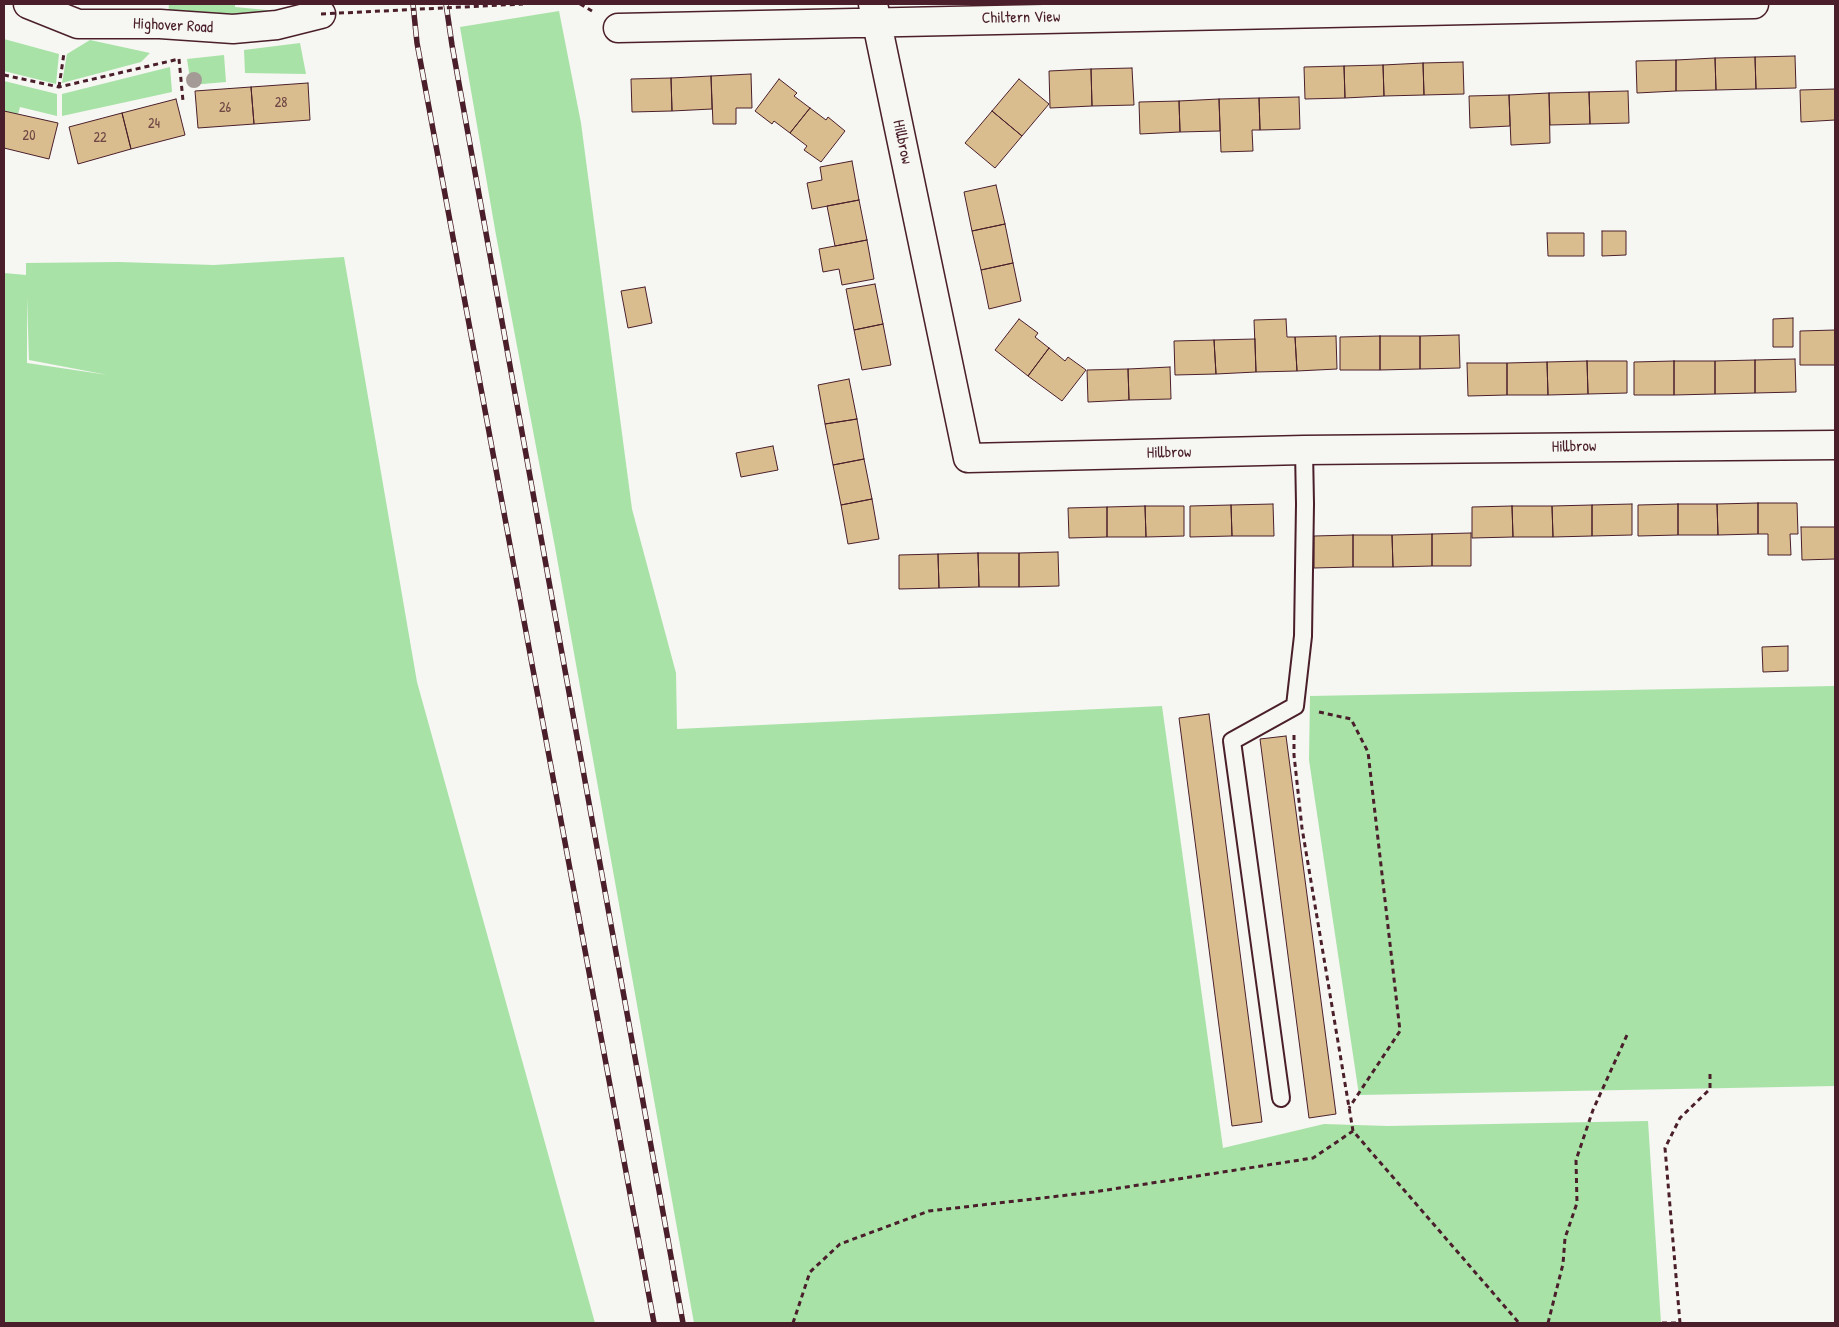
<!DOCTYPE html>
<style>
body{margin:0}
#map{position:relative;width:1839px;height:1327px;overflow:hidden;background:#f6f6f2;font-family:"Patrick Hand",sans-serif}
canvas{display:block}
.frame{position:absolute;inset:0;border:5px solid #4a1f2b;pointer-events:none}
</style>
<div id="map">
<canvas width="1839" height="1327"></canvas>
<div class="frame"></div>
</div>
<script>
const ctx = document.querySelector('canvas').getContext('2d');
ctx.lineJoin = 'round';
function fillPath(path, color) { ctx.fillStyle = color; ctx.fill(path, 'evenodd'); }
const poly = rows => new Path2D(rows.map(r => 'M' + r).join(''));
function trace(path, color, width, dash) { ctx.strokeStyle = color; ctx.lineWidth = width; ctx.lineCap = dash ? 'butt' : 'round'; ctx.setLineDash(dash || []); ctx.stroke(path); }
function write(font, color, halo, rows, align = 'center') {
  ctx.font = font + ' "Patrick Hand",sans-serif'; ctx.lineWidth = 4.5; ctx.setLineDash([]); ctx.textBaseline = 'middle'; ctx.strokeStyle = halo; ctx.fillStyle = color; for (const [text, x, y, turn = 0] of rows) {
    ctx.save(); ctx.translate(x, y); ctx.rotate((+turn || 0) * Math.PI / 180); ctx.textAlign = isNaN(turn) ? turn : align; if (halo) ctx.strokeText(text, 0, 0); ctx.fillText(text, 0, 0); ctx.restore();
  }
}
const green = poly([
 [169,4,235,4,235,7,277,11,288,19,168,15],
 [559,11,581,123,632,509,676,673,677,729,1162,706,1223,1148,1324,1124,1388,1126,1648,1121,1661,1323,694,1323,555,547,496,235,460,27],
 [4,39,59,54,56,84,4,71],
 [90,40,150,53,141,62,62,83,67,54],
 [300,43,306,74,245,73,244,50],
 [224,55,226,82,191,85,187,59],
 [170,67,172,92,62,116,62,94],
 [4,81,57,94,57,116,20,107,18,114,4,111],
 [344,257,417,682,595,1323,4,1323,4,273,26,275,26,263,119,262,214,265],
 [27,297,29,360,108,375,27,363],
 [1835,686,1835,1086,1359,1095,1309,760,1310,696]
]);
const building = poly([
 [1795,56,1796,88,1756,89,1755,57,1795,56],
 [1755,57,1756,89,1716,90,1715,58,1755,57],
 [1715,58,1716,90,1676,91,1676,60,1715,58],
 [1676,60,1676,91,1637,93,1636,61,1676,60],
 [1463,62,1464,94,1424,95,1423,63,1463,62],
 [1423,63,1424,95,1384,96,1383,65,1423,63],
 [1383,65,1384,96,1345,98,1344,66,1383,65],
 [1344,66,1345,98,1305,99,1304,67,1344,66],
 [1132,68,1134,105,1092,106,1091,69,1132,68],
 [1091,69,1092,106,1050,108,1049,71,1091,69],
 [751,74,752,108,736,108,736,124,713,124,711,76,751,74],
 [711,76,712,109,672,111,671,78,711,76],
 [671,78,672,111,632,112,631,79,671,78],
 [779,79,797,93,794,96,810,108,790,133,774,121,772,124,755,111,779,79],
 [1019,79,1049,104,1022,136,992,111,1019,79],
 [308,83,310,120,254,124,251,87,308,83],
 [251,87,254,124,198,128,195,91,251,87],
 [1835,89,1835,120,1801,122,1800,90,1835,89],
 [1628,91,1629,123,1590,124,1589,92,1628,91],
 [1589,92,1590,124,1550,125,1549,93,1589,92],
 [1549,93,1550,143,1511,145,1509,95,1549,93],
 [1509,95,1510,126,1470,128,1469,96,1509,95],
 [1299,97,1300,129,1260,130,1259,98,1299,97],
 [1259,98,1260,130,1252,130,1253,151,1221,152,1219,99,1259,98],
 [176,99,185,135,131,149,122,113,176,99],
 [1219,99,1220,131,1180,132,1179,101,1219,99],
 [1179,101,1180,132,1140,134,1139,102,1179,101],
 [810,108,826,120,828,117,845,131,821,162,804,150,807,146,790,133,810,108],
 [4,111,58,123,49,159,4,148,4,111],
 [992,111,1022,136,995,168,965,143,992,111],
 [122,113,131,149,78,164,69,127,122,113],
 [852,161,859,200,812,209,807,183,822,180,820,167,852,161],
 [996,185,1005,224,972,231,964,192,996,185],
 [859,200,867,240,835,246,827,206,859,200],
 [1005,224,1013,263,981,270,972,231,1005,224],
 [1602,231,1626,231,1626,255,1602,256,1602,231],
 [1547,233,1584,233,1584,256,1548,256,1547,233],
 [867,240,874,279,842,285,839,269,823,272,819,249,867,240],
 [1013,263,1021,301,989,309,981,270,1013,263],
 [875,284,883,324,854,330,846,289,875,284],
 [645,287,652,323,628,328,621,291,645,287],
 [1793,318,1793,347,1773,347,1773,319,1793,318],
 [1019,319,1038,333,1035,337,1049,348,1028,376,995,350,1019,319],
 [1286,319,1287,337,1295,337,1297,371,1256,372,1254,320,1286,319],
 [883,324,891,365,862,370,854,330,883,324],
 [1835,330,1835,365,1800,365,1800,331,1835,330],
 [1459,335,1460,368,1420,369,1420,336,1459,335],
 [1336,336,1337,369,1297,371,1295,337,1336,336],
 [1380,336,1380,370,1340,370,1340,337,1380,336],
 [1380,336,1420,336,1420,369,1380,370,1380,336],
 [1255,339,1256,372,1216,374,1214,340,1255,339],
 [1214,340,1216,374,1175,375,1174,341,1214,340],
 [1049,348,1065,361,1068,357,1086,370,1062,401,1028,376,1049,348],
 [1795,359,1796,392,1755,393,1755,360,1795,359],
 [1755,360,1755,393,1715,394,1715,361,1755,360],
 [1587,361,1588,394,1548,395,1547,362,1587,361],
 [1587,361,1627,361,1627,393,1588,394,1587,361],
 [1674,361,1674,395,1634,395,1634,362,1674,361],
 [1674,361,1715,361,1715,394,1674,395,1674,361],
 [1547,362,1548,395,1507,395,1507,363,1547,362],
 [1467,363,1507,363,1507,395,1468,396,1467,363],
 [1170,367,1171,399,1129,400,1128,369,1170,367],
 [1128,369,1129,400,1088,402,1087,370,1128,369],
 [849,379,857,419,825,424,818,385,849,379],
 [857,419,864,459,833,465,825,424,857,419],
 [773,446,778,470,741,477,736,453,773,446],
 [864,459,872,499,841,505,833,465,864,459],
 [872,499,879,539,848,544,841,505,872,499],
 [1758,503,1797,503,1798,534,1790,534,1791,555,1768,555,1768,534,1758,534,1758,503],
 [1758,503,1758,534,1718,535,1717,504,1758,503],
 [1273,504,1274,536,1232,536,1231,505,1273,504],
 [1632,504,1632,535,1592,536,1592,505,1632,504],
 [1678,504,1717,504,1718,535,1678,535,1678,504],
 [1678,504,1678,535,1638,536,1638,505,1678,504],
 [1231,505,1232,536,1190,537,1190,506,1231,505],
 [1592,505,1592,536,1553,537,1552,506,1592,505],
 [1145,506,1184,506,1184,536,1146,537,1145,506],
 [1145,506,1146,537,1107,537,1107,507,1145,506],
 [1512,506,1552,506,1553,537,1513,537,1512,506],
 [1512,506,1513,537,1472,538,1472,507,1512,506],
 [1107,507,1107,537,1069,538,1068,508,1107,507],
 [1801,527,1835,527,1835,559,1802,560,1801,527],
 [1471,533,1471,566,1432,566,1432,534,1471,533],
 [1432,534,1432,566,1393,567,1392,535,1432,534],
 [1353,535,1353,567,1314,568,1314,536,1353,535],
 [1353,535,1392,535,1393,567,1353,567,1353,535],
 [1058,552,1059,586,1019,587,1019,553,1058,552],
 [978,553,979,587,939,588,938,554,978,553],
 [978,553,1019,553,1019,587,979,587,978,553],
 [938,554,939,588,899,589,899,555,938,554],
 [1788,646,1788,671,1763,672,1762,647,1788,646],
 [1209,714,1262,1122,1232,1126,1179,718,1209,714],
 [1286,736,1336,1114,1309,1118,1260,739,1286,736]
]);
const path = poly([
 [580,4,592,11],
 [179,59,183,101],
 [4,75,59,87,179,59],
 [59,87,64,53],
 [1319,712,1351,719,1368,752,1400,1031,1349,1108],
 [1294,735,1294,755,1302,828,1353,1131,1519,1323],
 [793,1323,810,1272,840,1244,929,1211,1094,1192,1313,1158,1353,1131],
 [1548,1323,1563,1264,1565,1238,1577,1203,1576,1160,1593,1110,1627,1035],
 [1662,1323,1680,1323],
 [1680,1323,1665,1148,1680,1118,1710,1089,1710,1071]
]);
const service = poly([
 [1281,1098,1232,741,1295,706,1303,636,1305,504,1304,450]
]);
const minor = poly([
 [28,4,78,24,160,24,233,29,277,25,321,14],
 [873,4,968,458,1304,450,1835,445],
 [618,28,1754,4]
]);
const rail = poly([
 [413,4,417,43,654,1323],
 [446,4,452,45,683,1323]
]);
const pathBridge = poly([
 [321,14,523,4]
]);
const trees = [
 [194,80]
];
const numberNames = [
 ["28",281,103],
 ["26",225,108],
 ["24",154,124],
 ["20",29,136],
 ["22",100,138]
];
const streetNames = [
 ["Chiltern View",1021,18,-1],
 ["Highover Road",173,26,3],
 ["Hillbrow",902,142,78],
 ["Hillbrow",1574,447,-1],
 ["Hillbrow",1169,453,-1]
];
fillPath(green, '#a8e2a7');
fillPath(building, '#dabd8e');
trace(building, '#4a1f2b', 1);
trace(service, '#4a1f2b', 20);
trace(minor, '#4a1f2b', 31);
trace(path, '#4a1f2b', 3, [5, 4]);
trace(service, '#f6f6f2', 16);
trace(minor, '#f6f6f2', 28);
trace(rail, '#4a1f2b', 5.5);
trace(rail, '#f6f6f2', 4, [11]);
trace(pathBridge, '#4a1f2b', 3, [5, 4]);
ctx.fillStyle = '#a59b96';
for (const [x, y] of trees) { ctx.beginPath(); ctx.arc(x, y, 8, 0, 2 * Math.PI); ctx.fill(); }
write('14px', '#6e4644', null, numberNames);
write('16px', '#4a1f2b', '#f6f6f2', streetNames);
</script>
